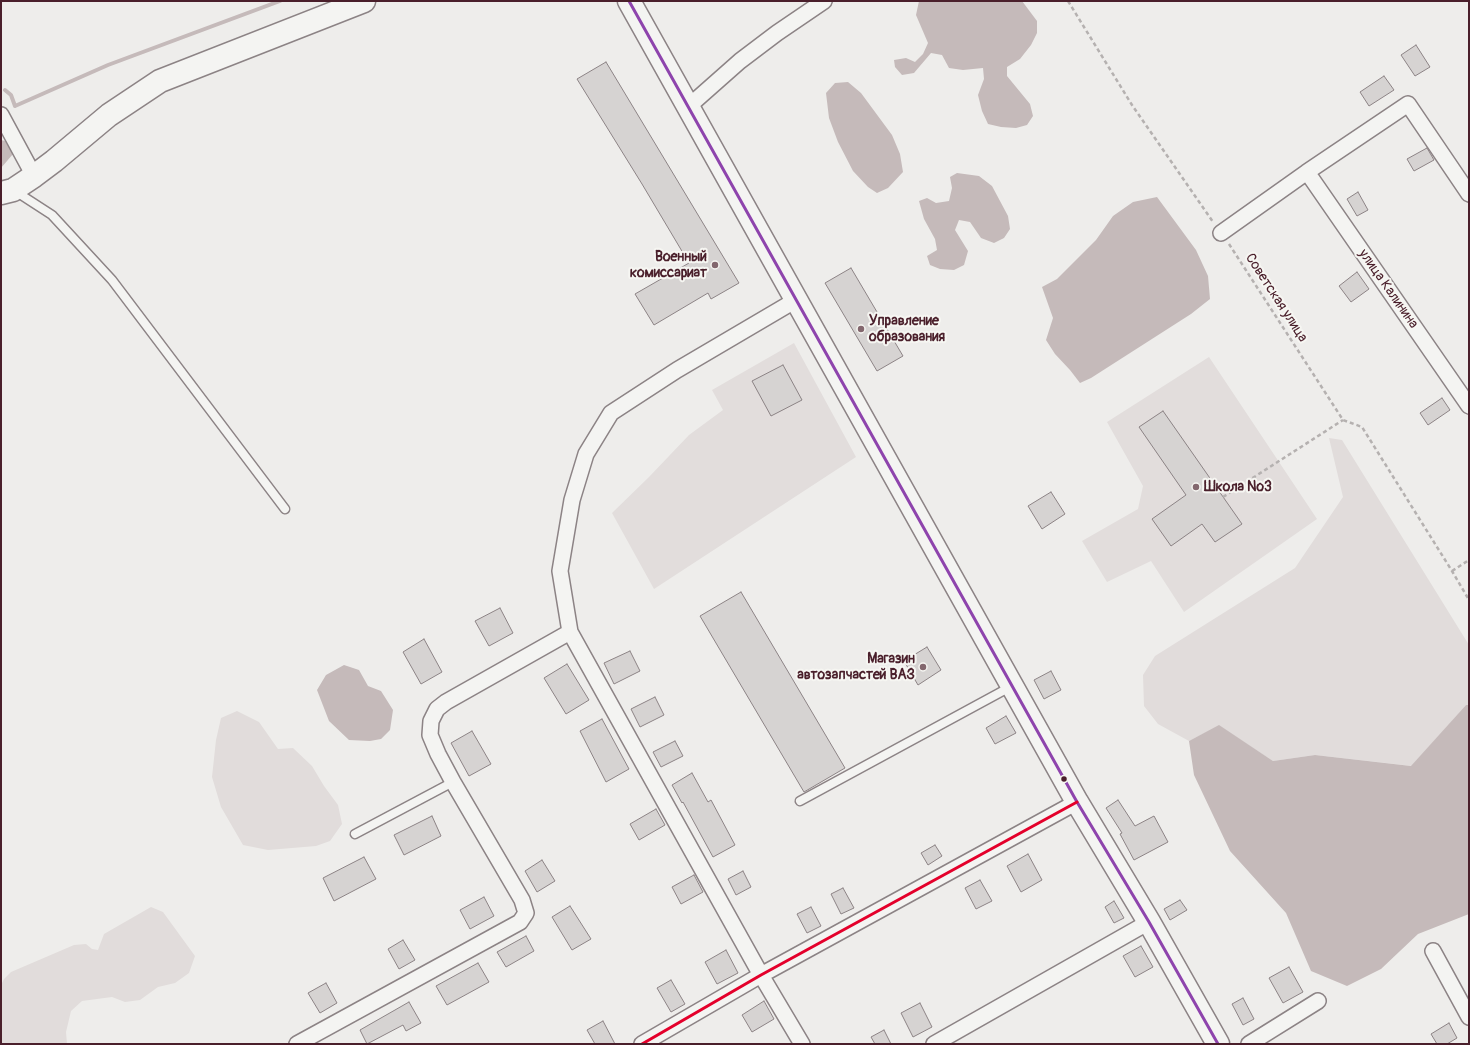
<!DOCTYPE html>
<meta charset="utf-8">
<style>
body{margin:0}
#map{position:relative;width:1470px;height:1045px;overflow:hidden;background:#eeedeb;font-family:Pangolin,sans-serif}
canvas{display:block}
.frame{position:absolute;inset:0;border:2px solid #4a1f2b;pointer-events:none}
</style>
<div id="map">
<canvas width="1470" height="1045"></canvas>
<div class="frame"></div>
</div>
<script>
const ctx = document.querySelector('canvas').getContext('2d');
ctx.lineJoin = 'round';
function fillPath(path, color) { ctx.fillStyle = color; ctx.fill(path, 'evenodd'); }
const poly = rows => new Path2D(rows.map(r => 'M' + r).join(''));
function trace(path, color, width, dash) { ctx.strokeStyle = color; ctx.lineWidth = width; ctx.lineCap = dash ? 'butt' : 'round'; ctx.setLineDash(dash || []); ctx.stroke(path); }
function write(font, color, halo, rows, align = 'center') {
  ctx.font = font + ' Pangolin,sans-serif'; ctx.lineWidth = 4; ctx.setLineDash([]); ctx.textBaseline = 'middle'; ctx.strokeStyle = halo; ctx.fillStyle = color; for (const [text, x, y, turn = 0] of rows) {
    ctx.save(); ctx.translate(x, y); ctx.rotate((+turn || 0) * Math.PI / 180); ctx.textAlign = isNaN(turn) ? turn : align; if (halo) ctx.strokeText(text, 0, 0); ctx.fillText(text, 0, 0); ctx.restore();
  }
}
const built = poly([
 [794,343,856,457,654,589,612,513,649,477,689,435,723,410,712,390],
 [1209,357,1317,519,1184,612,1151,561,1107,582,1082,541,1138,509,1143,486,1107,422]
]);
const green = poly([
 [1329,438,1342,440,1469,645,1469,705,1466,705,1412,766,1315,755,1273,761,1219,726,1189,741,1158,724,1144,706,1143,675,1155,656,1295,568,1343,497],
 [237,711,259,722,278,749,293,748,312,766,324,786,338,805,342,824,330,841,316,846,268,850,243,845,221,807,212,777,216,740,221,718],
 [151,907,163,912,195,956,189,973,175,983,158,987,140,1000,125,1002,112,997,82,1001,71,1011,66,1032,67,1044,1,1044,1,985,4,979,11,972,74,945,86,944,92,949,98,950,104,934]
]);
const water = poly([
 [919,1,1022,1,1037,21,1037,33,1031,45,1020,59,1007,67,1007,76,1030,104,1033,116,1027,125,1016,128,1001,127,988,124,982,111,978,95,984,79,983,68,963,70,949,68,942,55,931,53,914,73,902,75,895,67,894,60,906,58,915,62,923,54,928,43,916,15],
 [848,82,861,93,892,135,900,154,903,172,888,188,877,193,868,187,853,171,838,142,829,118,826,93,835,83],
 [1,140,5,141,13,154,1,168],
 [957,173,979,176,992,186,1008,216,1010,229,1004,238,994,243,981,238,970,222,959,220,955,230,968,251,964,265,954,270,940,269,930,265,927,256,937,250,935,239,924,219,919,201,927,198,936,203,949,201,952,188,950,177],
 [1157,197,1196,250,1208,276,1210,299,1191,314,1091,378,1080,383,1070,370,1055,354,1046,340,1053,318,1042,287,1057,279,1096,240,1113,216,1133,202],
 [344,665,359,670,368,686,381,691,393,710,390,730,381,739,370,741,349,740,329,721,317,690,326,675],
 [1466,705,1469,705,1469,914,1418,934,1381,969,1347,986,1311,971,1286,913,1230,851,1194,775,1189,741,1219,725,1273,761,1315,755,1411,766]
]);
const stream = poly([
 [5,90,11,95,15,106,108,65,280,1]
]);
const building = poly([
 [1416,45,1430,67,1415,76,1401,55,1416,45],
 [606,62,739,283,711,299,708,293,654,325,635,294,689,263,642,184,577,79,606,62],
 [1384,76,1394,90,1369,106,1360,92,1384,76],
 [1427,148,1434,160,1414,171,1407,159,1427,148],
 [1358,192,1368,210,1357,216,1347,199,1358,192],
 [851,268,903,356,877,371,825,283,851,268],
 [1357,272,1369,289,1351,302,1339,286,1357,272],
 [783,365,802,400,771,416,752,381,783,365],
 [1442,398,1450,410,1428,425,1420,413,1442,398],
 [1163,411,1242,524,1215,542,1202,524,1171,546,1152,519,1186,495,1139,427,1163,411],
 [1051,492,1065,514,1042,529,1028,506,1051,492],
 [741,592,845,768,804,792,700,616,741,592],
 [500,608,513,633,489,646,475,621,500,608],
 [424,639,442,672,421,684,403,652,424,639],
 [927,647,941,670,918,685,904,661,927,647],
 [630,651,640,671,614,684,604,663,630,651],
 [567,664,589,700,566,714,544,678,567,664],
 [1051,671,1061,690,1044,699,1034,680,1051,671],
 [655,697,664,715,640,727,631,709,655,697],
 [1006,716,1016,733,995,744,986,728,1006,716],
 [602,719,629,769,606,782,580,731,602,719],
 [472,731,491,764,469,776,451,743,472,731],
 [675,741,683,756,661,767,653,752,675,741],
 [692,773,708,802,711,800,735,845,713,857,683,802,682,803,672,785,692,773],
 [1118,800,1135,826,1154,816,1168,842,1134,860,1120,834,1122,833,1106,808,1118,800],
 [656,809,665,825,639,840,630,824,656,809],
 [432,816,441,836,404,855,394,835,432,816],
 [935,845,942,856,928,865,921,853,935,845],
 [1028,854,1042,880,1021,892,1007,866,1028,854],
 [364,857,376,879,334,901,323,878,364,857],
 [542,860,555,881,537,892,525,871,542,860],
 [743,871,751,887,736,895,728,879,743,871],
 [694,875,703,892,681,904,672,887,694,875],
 [980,880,992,901,976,909,965,888,980,880],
 [843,888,854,908,841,914,831,894,843,888],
 [484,897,494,916,470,929,460,910,484,897],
 [1180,900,1187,910,1170,920,1164,909,1180,900],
 [1114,901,1124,918,1114,923,1105,907,1114,901],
 [570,906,591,939,572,950,552,917,570,906],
 [811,907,821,926,807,933,797,914,811,907],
 [526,936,534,951,506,967,497,952,526,936],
 [403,940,415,960,399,969,388,949,403,940],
 [1141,946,1153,967,1135,977,1123,956,1141,946],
 [726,950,738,973,717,984,705,962,726,950],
 [478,963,489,982,447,1005,436,986,478,963],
 [1289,967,1303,992,1283,1003,1269,978,1289,967],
 [671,980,685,1004,671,1012,657,988,671,980],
 [326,983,337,1003,320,1013,308,993,326,983],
 [1243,998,1254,1019,1243,1025,1232,1004,1243,998],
 [764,1001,774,1019,752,1032,742,1015,764,1001],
 [409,1002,421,1023,406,1031,403,1025,367,1044,360,1030,409,1002],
 [920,1003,932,1027,913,1037,901,1013,920,1003],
 [603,1021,615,1044,595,1044,587,1030,603,1021],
 [1449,1023,1457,1038,1447,1044,1437,1044,1431,1034,1449,1023],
 [884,1030,891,1044,875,1044,871,1037,884,1030]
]);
const path = poly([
 [1068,1,1132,105,1213,222],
 [1229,244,1343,420,1362,427,1452,571,1469,600],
 [1223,497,1343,420],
 [1452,571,1469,560]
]);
const lane = poly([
 [15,191,52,215,112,280,285,509],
 [800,801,1012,686],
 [355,834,453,782]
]);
const street = poly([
 [688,107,740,61,777,33,824,1],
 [1,115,34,176],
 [1307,172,1469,406],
 [1221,233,1307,172,1408,104,1469,194],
 [796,300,677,370,611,413,586,454,572,500,560,571,570,632,761,975,802,1044],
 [1433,951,1469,1017],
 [297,1044,520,922,526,913,522,900,453,782,438,754,430,735,431,721,437,709,446,702,570,632],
 [642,1044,761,975,1077,802],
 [934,1044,1149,922],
 [1249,1044,1318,1001]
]);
const secondary = poly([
 [629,1,1077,802,1149,922,1218,1044],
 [1,193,13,190,34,176,54,161,109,115,160,81,364,1]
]);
const bus1 = poly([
 [629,1,1077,802,1149,922,1218,1044]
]);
const bus2 = poly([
 [642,1044,761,975,1077,802]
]);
const markers = [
 [715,265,4,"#83676e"],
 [861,329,4,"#83676e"],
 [1196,487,4,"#83676e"],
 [923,667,4,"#83676e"],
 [1064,779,3.5,"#4a1f2b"]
];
const poiNames = [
 ["Военный",707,257],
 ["комиссариат",707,273],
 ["Управление",869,321,"left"],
 ["образования",869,337,"left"],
 ["Школа №3",1204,487,"left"],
 ["Магазин",915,659],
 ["автозапчастей ВАЗ",915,675]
];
const streetNames = [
 ["улица Калинина",1388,289,55],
 ["Советская улица",1276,298,57]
];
fillPath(built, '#e2dddc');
fillPath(green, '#e1dcdb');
fillPath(water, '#c5baba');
trace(stream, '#c5baba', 4);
fillPath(building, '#d6d3d2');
trace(building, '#8c8385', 1);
trace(lane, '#8c8385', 11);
trace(street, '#8c8385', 18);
trace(secondary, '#8c8385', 25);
trace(path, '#b5b1b0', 2.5, [4, 3]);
trace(lane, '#f4f4f2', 8);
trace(street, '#f4f4f2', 15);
trace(secondary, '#f4f4f2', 22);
trace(bus1, '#8e44ad', 3);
trace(bus2, '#e4002b', 3);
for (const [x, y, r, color] of markers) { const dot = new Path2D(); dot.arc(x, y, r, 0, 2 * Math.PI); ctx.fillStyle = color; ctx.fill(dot); trace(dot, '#f6f6f2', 1.5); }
write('bold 14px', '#4a1f2b', '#f6f6f2', poiNames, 'right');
write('14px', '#4a1f2b', '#f6f6f2', streetNames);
</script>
